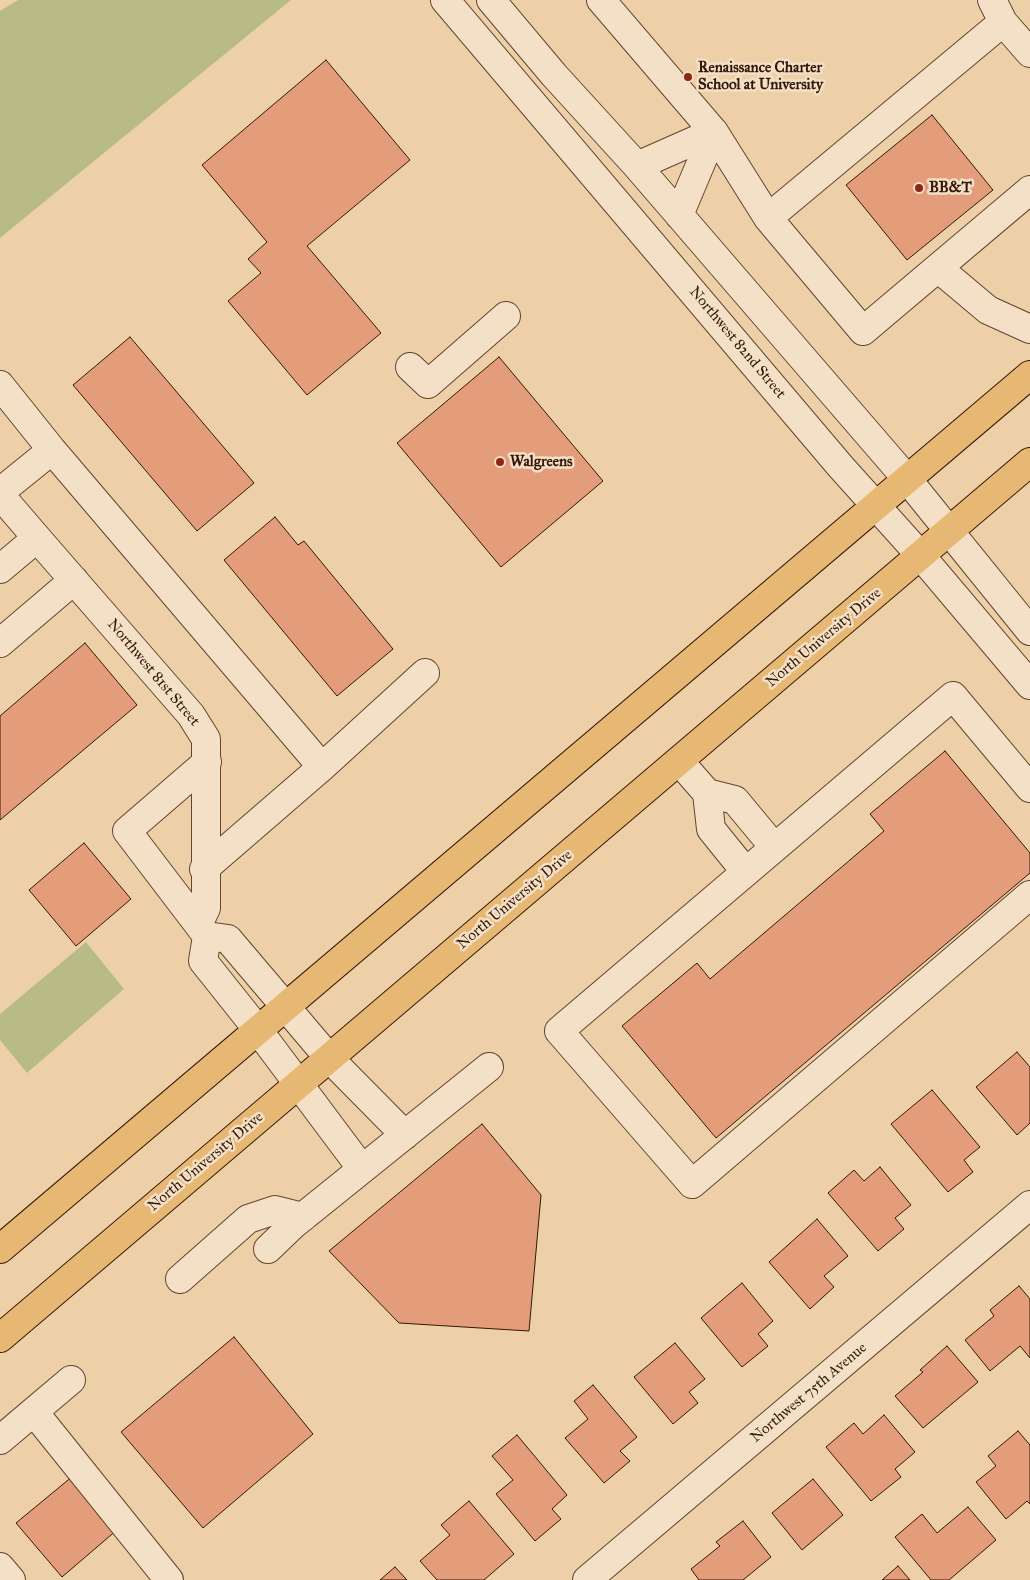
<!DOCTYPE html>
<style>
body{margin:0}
canvas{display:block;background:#edd0a7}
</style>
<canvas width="1030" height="1580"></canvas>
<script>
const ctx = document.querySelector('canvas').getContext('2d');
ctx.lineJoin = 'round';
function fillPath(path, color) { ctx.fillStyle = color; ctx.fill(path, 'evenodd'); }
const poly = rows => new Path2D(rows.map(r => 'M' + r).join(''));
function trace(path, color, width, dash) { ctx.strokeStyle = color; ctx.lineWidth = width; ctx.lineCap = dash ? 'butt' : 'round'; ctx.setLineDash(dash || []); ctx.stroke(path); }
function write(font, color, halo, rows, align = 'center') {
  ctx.font = font + ' "IM FELL Great Primer",serif'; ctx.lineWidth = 5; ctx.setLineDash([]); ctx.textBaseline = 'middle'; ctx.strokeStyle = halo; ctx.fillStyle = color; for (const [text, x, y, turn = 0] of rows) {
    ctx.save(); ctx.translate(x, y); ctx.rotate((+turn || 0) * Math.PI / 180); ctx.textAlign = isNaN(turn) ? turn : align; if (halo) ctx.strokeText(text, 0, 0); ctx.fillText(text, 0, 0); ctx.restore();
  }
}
const green = poly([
 [18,0,291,0,0,238,0,11],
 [86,942,124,989,27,1073,0,1040,0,1014]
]);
const building = poly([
 [326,60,410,160,307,246,381,333,307,395,228,301,261,273,248,259,267,242,202,165,326,60],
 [932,115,993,190,907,260,846,185,932,115],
 [130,337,254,483,197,531,73,385,130,337],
 [499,357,603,481,501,567,397,443,499,357],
 [275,517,298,545,304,541,393,649,337,696,224,560,275,517],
 [85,643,137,705,0,820,0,716,85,643],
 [945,751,1030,853,1030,873,716,1138,622,1026,697,963,710,979,884,831,870,814,945,751],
 [84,843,131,899,76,946,29,890,84,843],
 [1017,1052,1030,1067,1030,1123,1017,1135,976,1087,1017,1052],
 [932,1090,980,1147,964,1160,973,1172,948,1192,891,1124,932,1090],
 [482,1124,541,1195,529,1331,399,1323,329,1251,482,1124],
 [880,1167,911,1205,895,1218,904,1229,878,1251,828,1193,854,1170,864,1181,880,1167],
 [817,1219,848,1256,824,1276,834,1287,810,1309,769,1262,817,1219],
 [742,1283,773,1321,758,1334,768,1346,742,1367,701,1318,742,1283],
 [1019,1286,1030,1299,1030,1358,1020,1346,990,1371,965,1340,994,1316,990,1310,1019,1286],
 [234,1337,313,1434,203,1528,121,1432,234,1337],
 [675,1343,705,1379,689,1392,698,1403,673,1424,634,1377,675,1343],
 [947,1346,978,1382,923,1428,895,1396,923,1372,920,1370,947,1346],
 [593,1385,637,1437,620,1451,630,1461,604,1483,565,1438,588,1419,574,1401,593,1385],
 [884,1415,915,1452,895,1469,901,1477,871,1501,826,1447,854,1423,863,1434,884,1415],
 [1018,1431,1030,1445,1030,1504,1027,1501,1006,1519,976,1482,996,1466,988,1456,1018,1431],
 [517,1435,567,1495,552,1509,561,1519,535,1541,496,1494,513,1480,492,1456,517,1435],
 [73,1476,118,1529,62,1577,16,1523,73,1476],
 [813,1479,843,1515,802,1550,772,1513,813,1479],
 [469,1501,514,1554,484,1580,437,1580,420,1561,450,1535,441,1525,469,1501],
 [968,1507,996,1540,949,1580,931,1580,895,1537,922,1514,937,1533,968,1507],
 [743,1521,771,1557,743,1580,699,1580,691,1569,720,1546,716,1542,743,1521],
 [898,1566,910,1580,882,1580,898,1566],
 [395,1567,407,1580,380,1580,395,1567]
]);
const minor = poly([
 [445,0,841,467,921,556,1030,685],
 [491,0,554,75,637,166,907,479,1030,631],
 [601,0,714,132,768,218,863,331,1030,190],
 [992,0,1003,22,1030,53],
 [637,166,714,132],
 [679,215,714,132],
 [768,218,1003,22],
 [938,268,988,310,1030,329],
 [410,367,428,384,506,316],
 [0,385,52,450],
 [0,492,52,450,322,767,425,673],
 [0,495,37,538],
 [0,569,37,538,191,715,206,739,206,908,199,923],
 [0,643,74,580],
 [679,761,707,793,711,829,745,871],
 [207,762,127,831,207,936,203,961,258,1030,362,1169],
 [1030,788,953,696,559,1031,692,1184,1030,895],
 [707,793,735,800,774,847],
 [204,869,322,767],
 [207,936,228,939,329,1058,405,1135],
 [268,1249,294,1224,489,1067],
 [180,1279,248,1219,275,1210,303,1217],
 [34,1412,169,1580],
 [0,1440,71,1380],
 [0,1567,11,1580],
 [587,1580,1030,1205]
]);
const major = poly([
 [0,1249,1030,375],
 [0,1338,1030,462]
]);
const markers = [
 [688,77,5,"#8f2418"],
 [919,188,5,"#8f2418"],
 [500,462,5,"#8f2418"]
];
const poiNames = [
 ["Renaissance Charter",698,68],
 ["School at University",698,85],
 ["BB&T",929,188],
 ["Walgreens",510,462]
];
const streetNames = [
 ["Northwest 82nd Street",737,343,50],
 ["North University Drive",824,638,-40],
 ["Northwest 81st Street",153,673,50],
 ["North University Drive",515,900,-40],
 ["North University Drive",206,1162,-40],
 ["Northwest 75th Avenue",809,1393,-40]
];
fillPath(green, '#b9bb86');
fillPath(building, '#e49d7a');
trace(building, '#351707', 1);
trace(minor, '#63452f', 30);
trace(major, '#351707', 30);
trace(minor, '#f3e0c6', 28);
trace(major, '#e6b874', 28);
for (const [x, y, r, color] of markers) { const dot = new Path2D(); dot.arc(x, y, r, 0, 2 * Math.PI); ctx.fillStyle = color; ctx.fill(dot); trace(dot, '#f3e0c6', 2); }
write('bold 15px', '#351707', '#f3e0c6', poiNames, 'left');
write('15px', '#351707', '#f3e0c6', streetNames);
</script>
